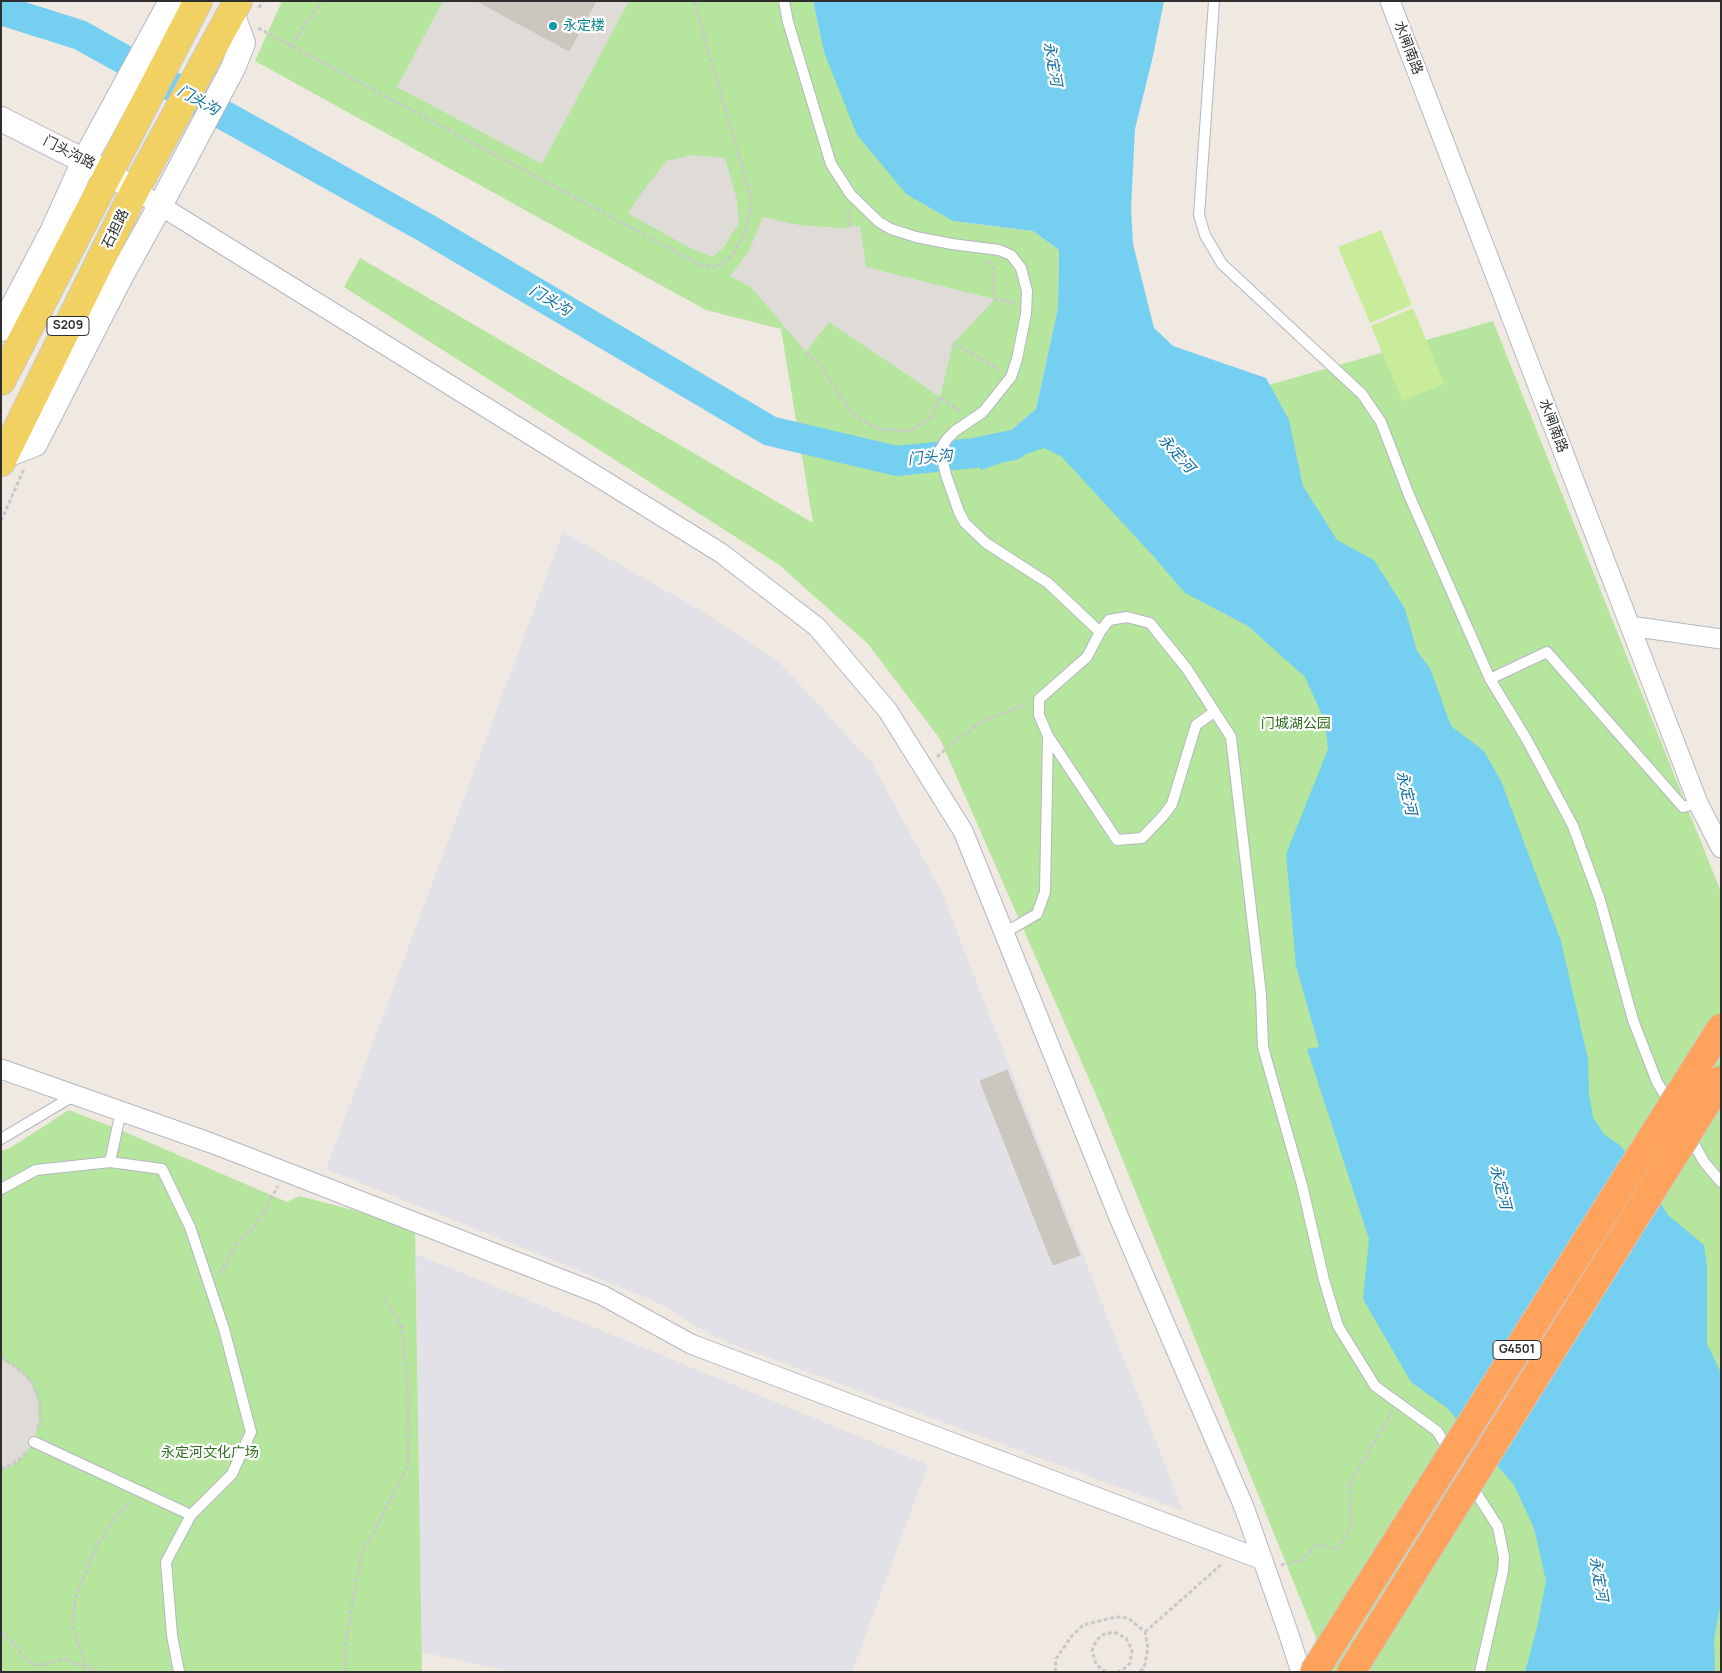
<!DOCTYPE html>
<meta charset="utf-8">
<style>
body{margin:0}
#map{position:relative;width:1722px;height:1673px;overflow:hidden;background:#efe9e1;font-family:Manrope,sans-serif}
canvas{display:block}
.frame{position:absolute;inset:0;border:2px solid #2e2e2e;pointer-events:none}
</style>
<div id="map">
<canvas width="1722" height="1673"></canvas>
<div class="frame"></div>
</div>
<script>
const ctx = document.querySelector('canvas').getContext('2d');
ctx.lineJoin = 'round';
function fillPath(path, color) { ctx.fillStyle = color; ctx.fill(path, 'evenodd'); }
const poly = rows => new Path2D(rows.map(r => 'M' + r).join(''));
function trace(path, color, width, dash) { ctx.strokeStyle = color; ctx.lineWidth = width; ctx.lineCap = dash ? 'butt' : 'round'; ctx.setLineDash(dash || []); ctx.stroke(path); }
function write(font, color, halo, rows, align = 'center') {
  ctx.font = font + ' Manrope,"Noto Sans SC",sans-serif'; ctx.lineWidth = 4.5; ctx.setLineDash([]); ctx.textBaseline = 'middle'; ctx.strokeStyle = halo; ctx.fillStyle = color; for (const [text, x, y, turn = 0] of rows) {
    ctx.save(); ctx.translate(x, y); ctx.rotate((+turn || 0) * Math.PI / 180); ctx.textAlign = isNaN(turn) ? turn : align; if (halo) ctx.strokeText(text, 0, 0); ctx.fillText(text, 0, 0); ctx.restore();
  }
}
const industrial = poly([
 [563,532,696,608,779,662,872,763,941,891,1183,1511,716,1338,655,1301,326,1169],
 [416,1254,928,1465,852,1672,512,1672,421,1652]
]);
const green = poly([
 [282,1,813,1,824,52,953,221,1033,231,1059,250,1058,308,1036,409,1010,431,976,439,1076,440,1493,321,1721,892,1721,1672,1326,1672,1315,1635,1100,1104,940,739,868,644,778,564,344,287,360,258,813,523,781,329,706,310,255,61],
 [69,1110,125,1132,287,1202,299,1196,415,1226,422,1672,1,1672,1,1151,10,1148]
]);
const pitch = poly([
 [1381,230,1412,305,1370,323,1338,247],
 [1413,308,1444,384,1402,401,1371,326]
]);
const plaza = poly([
 [443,1,629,1,542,164,397,87],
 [691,155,725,158,737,200,739,223,723,248,713,257,688,247,628,213,648,184,667,161],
 [763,217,798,225,840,228,860,226,866,267,994,299,985,310,953,343,940,397,829,322,806,352,751,287,730,276,749,251],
 [1,1359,17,1368,31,1383,38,1402,39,1422,34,1442,23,1457,11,1466,1,1471]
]);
const water = poly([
 [813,1,1164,1,1153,56,1135,129,1131,208,1133,244,1154,328,1173,346,1266,378,1289,420,1303,486,1337,540,1374,560,1405,609,1417,651,1430,668,1451,726,1484,751,1501,781,1561,941,1588,1059,1589,1094,1593,1117,1604,1134,1621,1146,1669,1216,1704,1245,1707,1267,1707,1344,1721,1373,1721,1601,1714,1640,1715,1672,1525,1672,1537,1627,1546,1581,1534,1528,1514,1485,1447,1408,1411,1382,1363,1299,1369,1239,1307,1049,1319,1047,1296,966,1286,854,1328,749,1325,722,1305,677,1248,626,1185,593,1155,558,1061,456,1044,448,981,470,974,453,973,440,1010,431,1036,409,1058,308,1059,250,1033,231,953,221,906,194,857,135,824,52]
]);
const river = poly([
 [1,10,80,35,426,228,770,431,897,461,974,453,1013,445]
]);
const building = poly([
 [477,1,596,1,569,51,477,1],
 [1007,1070,1080,1255,1053,1265,980,1081,1007,1070]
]);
const path = poly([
 [259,8,263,1],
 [258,28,703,266,716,267,732,256,745,233,752,201,694,1],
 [291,46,322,1],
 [848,209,850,227],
 [988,261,993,268,994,299,1016,303],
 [953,343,1000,370],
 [806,352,821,367,853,415,878,429,911,431,931,417,940,397,961,412],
 [1,521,24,469],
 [937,757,950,745,981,722,1027,704],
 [219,1273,227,1263,239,1240,254,1228,278,1186],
 [1,1357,17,1368,32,1382,40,1401,40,1422,37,1430],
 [1,1469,7,1467,21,1458,27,1451],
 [1281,1565,1303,1560,1317,1544,1338,1549,1351,1526,1349,1485,1392,1412],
 [1,1632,9,1638,27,1660,37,1666,64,1659,99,1672],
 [1145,1632,1223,1563],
 [86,1667,73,1630,75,1598,96,1548,115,1517,131,1502],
 [345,1672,346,1641,361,1556,408,1466,408,1396,402,1327,384,1298],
 [1055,1672,1056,1659,1071,1637,1083,1625,1116,1617,1128,1618,1145,1632,1148,1648,1144,1668,1139,1672],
 [1106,1672,1100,1668,1096,1664,1092,1651,1094,1645,1101,1635,1114,1632,1126,1638,1132,1650,1130,1663,1125,1668,1118,1672]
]);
const service = poly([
 [784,1,788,22,831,164,851,195,879,222,891,229,916,237,952,244,999,250,1011,255,1021,268,1027,291,1026,314,1017,359,1011,377,983,412,955,431,947,439,940,450,946,475,959,512,965,523,986,543,1048,583,1100,632],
 [1214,1,1199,215,1205,235,1222,264,1362,394,1381,422,1409,495,1490,679,1527,740,1573,826,1600,900,1633,1020,1657,1082,1670,1103],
 [1490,679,1547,652,1683,807,1698,803],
 [1048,736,1117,840,1142,838,1164,815,1172,804,1196,725,1214,712],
 [1004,933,1037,914,1045,892,1048,736,1039,715,1039,699,1087,657,1100,632,1109,620,1127,617,1150,623,1187,669,1231,737,1261,994,1263,1047,1302,1185,1324,1280,1338,1326,1375,1386,1437,1431,1498,1527,1504,1557,1503,1571,1480,1672],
 [1689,1135,1704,1162,1721,1182],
 [1,1139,75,1095],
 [110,1162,121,1111],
 [1,1189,36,1170,110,1162,162,1169,190,1227,224,1329,251,1432,232,1474,191,1515,166,1562,172,1635,179,1672],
 [34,1442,191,1515]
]);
const minor = poly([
 [1390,1,1698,803,1721,848],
 [135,190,721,553,817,627,888,711,963,831,1120,1220,1244,1507,1287,1629,1301,1672],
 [1630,626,1721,639],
 [1,1069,211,1143,286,1172,602,1295,691,1344,1263,1560]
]);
const tertiary = poly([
 [1,119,110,174,135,190],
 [1,329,53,230,84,161,171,1],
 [4,456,35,444,120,278,160,206,233,68,243,43,232,13]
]);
const primary = poly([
 [1,381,198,1],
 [1,462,135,190,238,1]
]);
const motorwayBridge = poly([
 [1314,1672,1721,1028],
 [1351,1672,1721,1080]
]);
const markers = [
 [553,26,5,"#0f9aa8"]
];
const shields = [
 [68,326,42],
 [1517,1350,48]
];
const shieldNames = [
 ["S209",68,326],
 ["G4501",1517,1350]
];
const cultureNames = [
 ["永定楼",563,26]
];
const streetNames = [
 ["水闸南路",1408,48,69],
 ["门头沟路",69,153,27],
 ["石担路",116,229,-64],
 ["水闸南路",1553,426,69]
];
const parkNames = [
 ["门城湖公园",1296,724],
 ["永定河文化广场",210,1453]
];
const waterNames = [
 ["永定河",1052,64,80],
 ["门头沟",198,101,29],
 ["门头沟",550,301,31],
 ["永定河",1176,454,48],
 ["门头沟",930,458,-6],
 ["永定河",1406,793,77],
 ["永定河",1500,1187,76],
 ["永定河",1598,1579,80]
];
fillPath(industrial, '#e3e1e8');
fillPath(green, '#b6e59e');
fillPath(pitch, '#c9ec9a');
fillPath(plaza, '#dfdcd8');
fillPath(water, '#75cff0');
trace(river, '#75cff0', 30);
fillPath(building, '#cbc7bf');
trace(building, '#cbc5ba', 1);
trace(service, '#b4b7c1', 12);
trace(minor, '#b4b7c1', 21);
trace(tertiary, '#b4b7c1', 26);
trace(primary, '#c9c9c9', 30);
trace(path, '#c9c9c9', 3, [4, 2.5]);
trace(service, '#fff', 10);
trace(minor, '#fff', 19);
trace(tertiary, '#fff', 24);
trace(primary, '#f2d163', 28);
trace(motorwayBridge, '#c9c9c9', 30, []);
trace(motorwayBridge, '#ffa35c', 28);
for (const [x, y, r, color] of markers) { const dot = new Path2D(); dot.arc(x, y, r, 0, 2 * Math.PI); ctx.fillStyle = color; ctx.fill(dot); trace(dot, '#fff', 2); }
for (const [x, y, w] of shields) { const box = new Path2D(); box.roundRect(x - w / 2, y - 9.5, w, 19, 4); ctx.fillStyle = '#fff'; ctx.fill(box); trace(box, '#2e2e2e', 1); }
write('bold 12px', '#2e2e2e', null, shieldNames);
write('14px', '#0d838f', '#fff', cultureNames, 'left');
write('14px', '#2e2e2e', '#fff', streetNames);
write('14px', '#2c6e1b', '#fff', parkNames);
write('italic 15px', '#0d6fa3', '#fff', waterNames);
</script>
